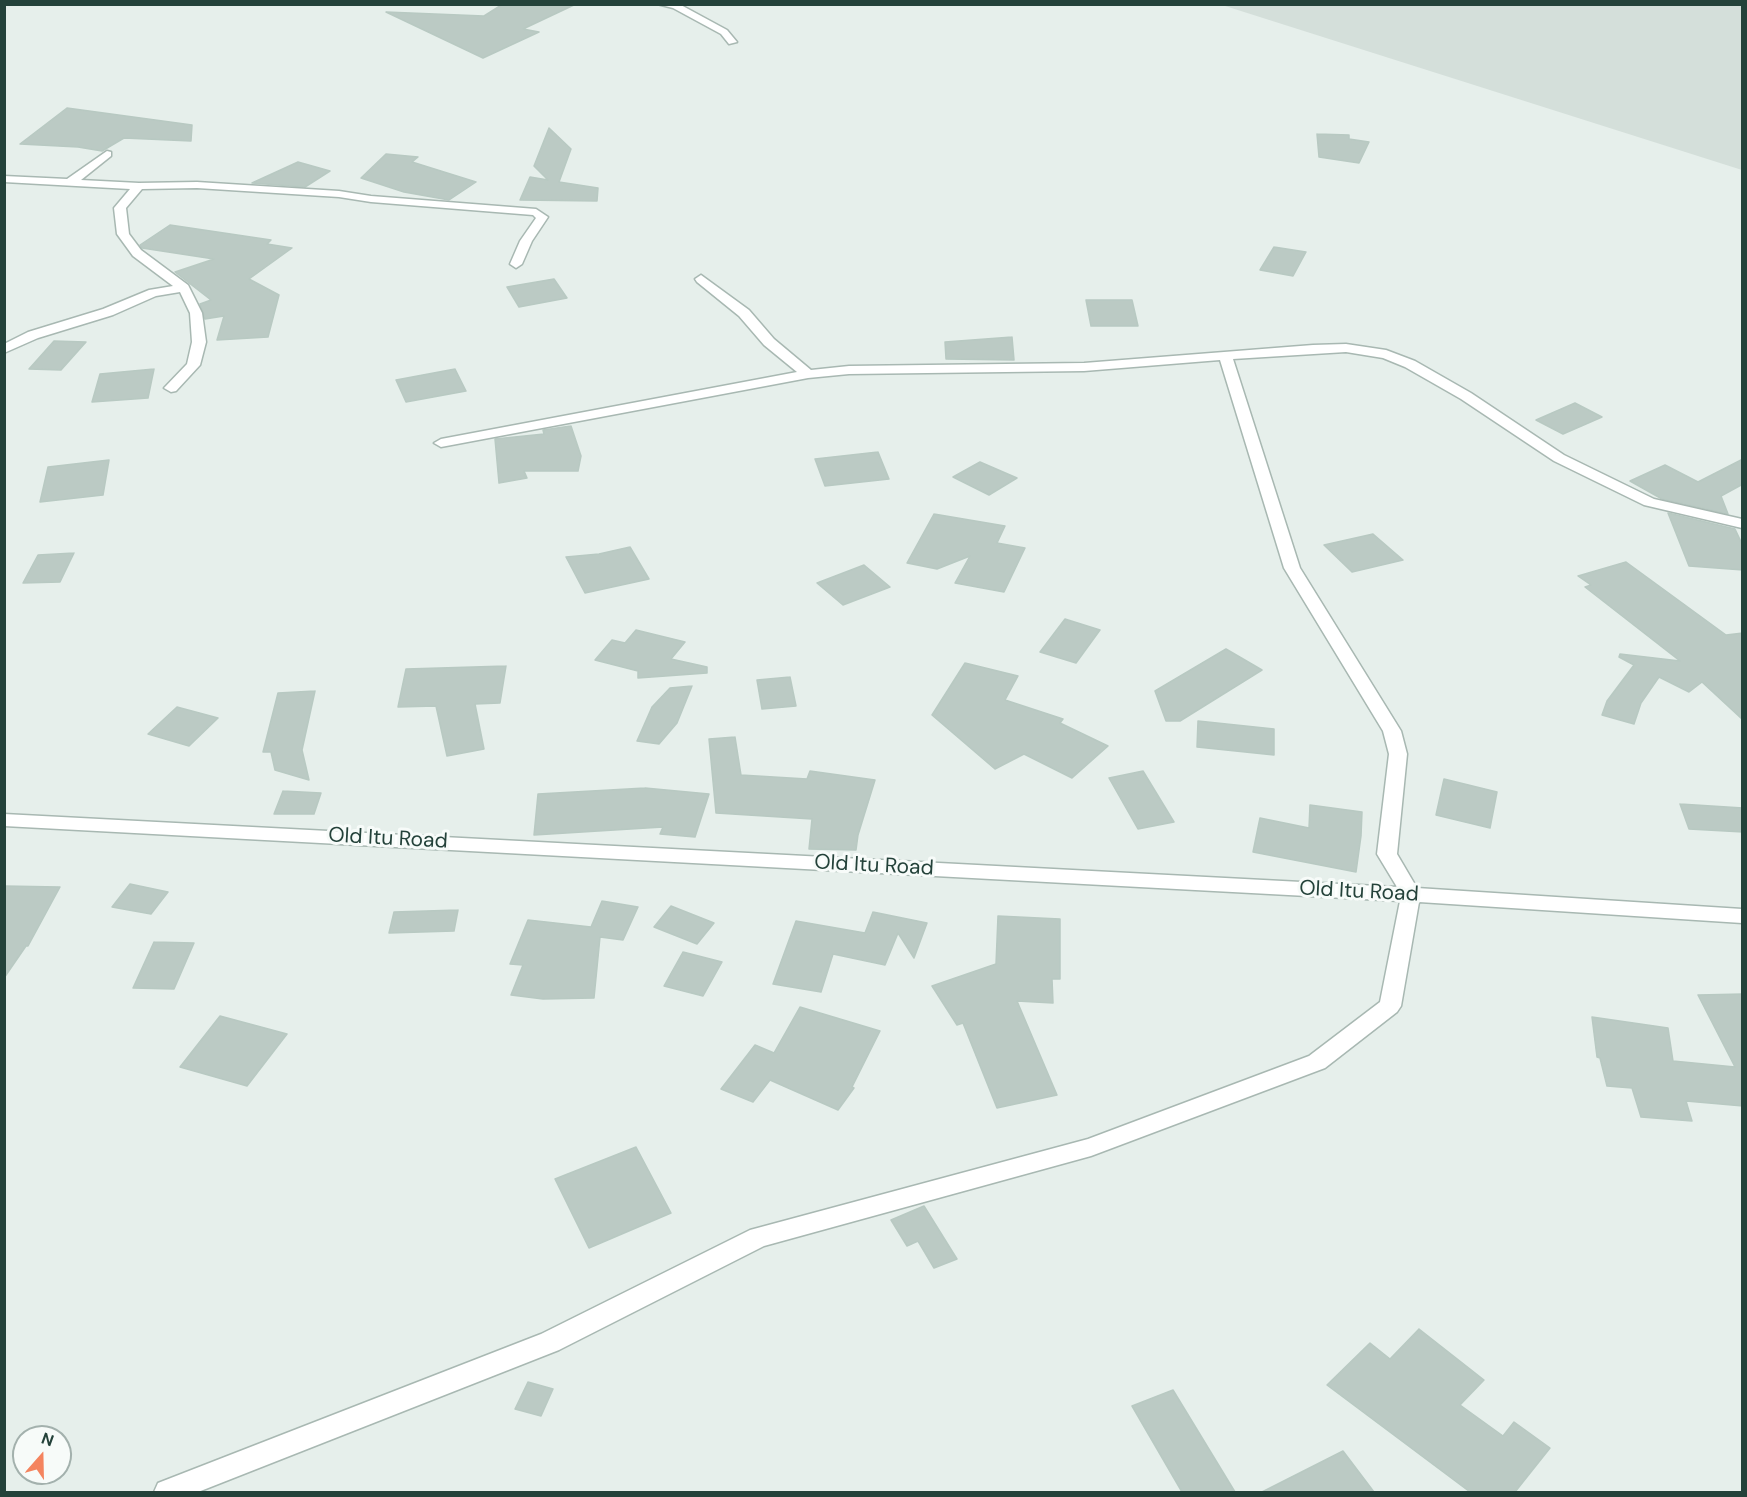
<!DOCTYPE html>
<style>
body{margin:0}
#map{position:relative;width:1747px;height:1497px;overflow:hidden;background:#e6efeb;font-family:"DM Sans",sans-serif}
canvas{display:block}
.frame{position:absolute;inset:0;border:6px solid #24423a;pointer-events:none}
.north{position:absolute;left:12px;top:1425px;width:60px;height:60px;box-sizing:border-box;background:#f7fbf9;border:2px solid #a3b1ad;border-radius:50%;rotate:20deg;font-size:16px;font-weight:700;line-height:24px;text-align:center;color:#24423a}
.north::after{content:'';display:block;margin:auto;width:21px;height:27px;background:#f4845f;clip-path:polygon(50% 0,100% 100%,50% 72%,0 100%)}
</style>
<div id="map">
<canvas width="1747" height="1497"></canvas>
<div class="frame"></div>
<div class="north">N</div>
</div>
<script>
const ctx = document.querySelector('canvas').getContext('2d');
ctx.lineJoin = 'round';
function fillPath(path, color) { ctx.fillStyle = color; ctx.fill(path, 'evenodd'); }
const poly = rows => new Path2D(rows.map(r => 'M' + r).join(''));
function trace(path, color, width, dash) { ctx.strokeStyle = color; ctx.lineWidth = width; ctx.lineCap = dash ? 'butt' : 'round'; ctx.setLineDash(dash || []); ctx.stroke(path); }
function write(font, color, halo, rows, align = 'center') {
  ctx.font = font + ' "DM Sans",sans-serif'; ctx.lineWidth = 6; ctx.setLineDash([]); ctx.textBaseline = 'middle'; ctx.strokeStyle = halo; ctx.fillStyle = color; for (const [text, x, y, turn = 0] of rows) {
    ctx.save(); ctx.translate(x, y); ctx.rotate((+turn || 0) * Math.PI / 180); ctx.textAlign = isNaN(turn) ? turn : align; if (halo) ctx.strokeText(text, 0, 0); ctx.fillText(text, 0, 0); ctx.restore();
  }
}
const built = poly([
 [1222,5,1742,5,1742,170]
]);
const building = poly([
 [503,4,576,4,523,29,539,32,483,58,386,12,484,16,503,4],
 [67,108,192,125,191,141,124,138,102,151,78,147,20,144,67,108],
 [549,128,571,149,559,182,598,188,597,201,520,200,530,177,548,180,534,166,549,128],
 [1317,134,1349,135,1349,139,1369,142,1359,163,1319,157,1317,134],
 [386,154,418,157,412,162,476,182,449,200,404,192,361,178,386,154],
 [298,162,330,171,305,187,252,183,298,162],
 [170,225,271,240,267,244,292,248,249,279,279,295,268,337,217,340,224,316,205,319,200,304,211,300,175,272,214,259,142,248,140,245,170,225],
 [1274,247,1306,252,1293,276,1260,270,1274,247],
 [554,279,567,298,519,307,507,287,554,279],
 [1086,300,1132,300,1138,326,1091,326,1086,300],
 [1012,337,1014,360,946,359,945,342,1012,337],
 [54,341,86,342,61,370,29,369,54,341],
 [154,369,148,398,92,402,100,374,154,369],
 [455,369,466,391,406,402,396,380,455,369],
 [1575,403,1602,417,1563,434,1536,420,1575,403],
 [571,426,581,456,578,471,524,471,527,478,499,483,495,439,544,434,543,430,571,426],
 [878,452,889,479,825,486,815,459,878,452],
 [1743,459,1743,484,1721,496,1728,514,1662,499,1630,481,1665,465,1698,482,1743,459],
 [109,460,103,495,40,502,48,467,109,460],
 [980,462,1017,478,989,495,953,477,980,462],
 [1668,513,1735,529,1743,546,1743,570,1689,566,1668,513],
 [934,514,1005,526,997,543,1025,548,1004,592,955,583,970,556,937,569,907,563,934,514],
 [1373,534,1403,560,1352,572,1324,545,1373,534],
 [630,547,649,579,585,593,566,557,599,554,630,547],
 [74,553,60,582,23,583,38,555,74,553],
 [1626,562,1726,635,1743,633,1743,720,1702,682,1689,692,1659,677,1641,703,1634,724,1602,715,1607,701,1634,665,1619,657,1620,654,1680,661,1585,587,1591,585,1578,576,1626,562],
 [864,565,890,587,843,605,817,583,864,565],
 [1065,619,1100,630,1076,663,1040,652,1065,619],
 [636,630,685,642,671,659,707,667,707,673,638,678,638,671,595,660,612,640,625,643,636,630],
 [1226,649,1262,670,1180,721,1166,721,1155,691,1226,649],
 [965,663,1018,676,1005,700,1063,719,1060,723,1108,746,1072,778,1024,754,995,769,932,715,965,663],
 [506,666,500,703,475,704,484,749,447,756,436,706,398,707,406,669,506,666],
 [790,677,796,706,762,709,757,680,790,677],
 [692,686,677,723,659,744,637,741,652,707,670,688,692,686],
 [315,691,302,750,309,780,275,770,271,752,263,752,278,693,315,691],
 [177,707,218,718,189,746,148,734,177,707],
 [1198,721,1274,729,1274,755,1197,747,1198,721],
 [735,737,741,775,807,779,810,771,875,780,858,835,856,850,809,849,812,819,716,813,709,739,735,737],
 [1143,771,1174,822,1138,829,1109,778,1143,771],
 [1444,779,1497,792,1490,828,1436,815,1444,779],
 [645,788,709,794,695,837,660,834,663,827,534,835,538,794,645,788],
 [283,791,321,793,314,814,274,814,283,791],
 [1680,804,1743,808,1743,832,1689,829,1680,804],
 [1310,805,1362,812,1361,836,1356,872,1253,852,1260,818,1309,828,1310,805],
 [130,884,168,892,151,914,112,907,130,884],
 [4,886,60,887,28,946,26,946,4,978,4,886],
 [602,901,638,907,623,940,600,937,594,998,543,999,511,995,523,965,510,964,528,920,591,927,602,901],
 [671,906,714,923,697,944,654,927,671,906],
 [458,910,454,931,389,933,394,912,458,910],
 [873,912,927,923,914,958,898,933,885,965,833,954,821,992,773,984,796,921,865,933,873,912],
 [998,916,1060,919,1060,979,1052,979,1053,1003,1017,1001,1057,1095,997,1108,963,1023,957,1025,932,986,996,964,998,916],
 [154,942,194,943,174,989,133,988,154,942],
 [683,952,722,962,703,996,664,986,683,952],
 [1743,994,1743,1106,1686,1101,1692,1121,1641,1117,1632,1088,1607,1086,1600,1058,1597,1057,1592,1017,1668,1028,1673,1061,1735,1067,1698,995,1743,994],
 [800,1007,880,1031,852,1087,854,1088,838,1110,770,1080,753,1102,721,1089,755,1045,774,1053,800,1007],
 [220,1016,287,1034,247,1086,180,1067,220,1016],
 [636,1147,671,1213,589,1248,555,1179,636,1147],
 [924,1206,957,1259,934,1268,918,1241,907,1246,891,1220,924,1206],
 [1419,1329,1484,1380,1460,1405,1503,1436,1514,1422,1550,1448,1515,1492,1470,1492,1327,1385,1370,1343,1390,1359,1419,1329],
 [528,1382,553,1389,541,1416,515,1409,528,1382],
 [1173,1390,1235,1492,1182,1492,1132,1406,1173,1390],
 [1343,1451,1374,1492,1262,1492,1343,1451]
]);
const minor = poly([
 [657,4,679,4,727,30,737,42,729,44,721,34,673,8,657,4],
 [107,151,111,152,111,156,81,180,139,183,197,182,339,191,371,196,536,209,548,217,532,241,522,264,516,268,510,264,520,241,536,218,533,215,371,202,339,197,197,188,142,189,126,208,129,234,141,250,188,285,202,313,206,342,200,365,176,391,171,392,164,388,187,364,192,342,190,313,180,292,156,296,113,315,38,338,4,353,4,344,28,332,103,309,149,290,173,286,133,256,117,234,114,208,130,189,4,182,4,176,67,179,107,151],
 [701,275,749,310,774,339,811,370,849,366,1084,363,1313,345,1346,344,1386,350,1415,361,1471,393,1564,455,1654,499,1742,519,1742,528,1644,505,1554,461,1461,399,1405,367,1383,358,1346,352,1233,359,1300,568,1401,731,1407,754,1397,854,1417,888,1742,909,1742,923,1419,902,1401,1006,1397,1012,1325,1068,1091,1156,764,1246,559,1350,198,1492,154,1492,158,1483,541,1334,750,1230,1088,1139,1309,1056,1380,1002,1400,901,4,826,4,814,1397,887,1377,854,1389,754,1383,731,1284,568,1220,360,1084,371,849,374,808,378,441,447,434,443,441,439,797,372,764,345,739,316,697,282,695,279,701,275]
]);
const streetNames = [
 ["Old Itu Road",388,839,3],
 ["Old Itu Road",874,866,3],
 ["Old Itu Road",1359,892,3]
];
fillPath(built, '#d4dfda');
fillPath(building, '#bbcac4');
trace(building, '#b8c9c2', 1.5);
trace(minor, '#a8b8b2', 3);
fillPath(minor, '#fff');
write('21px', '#24423a', '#f7fbf9', streetNames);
</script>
